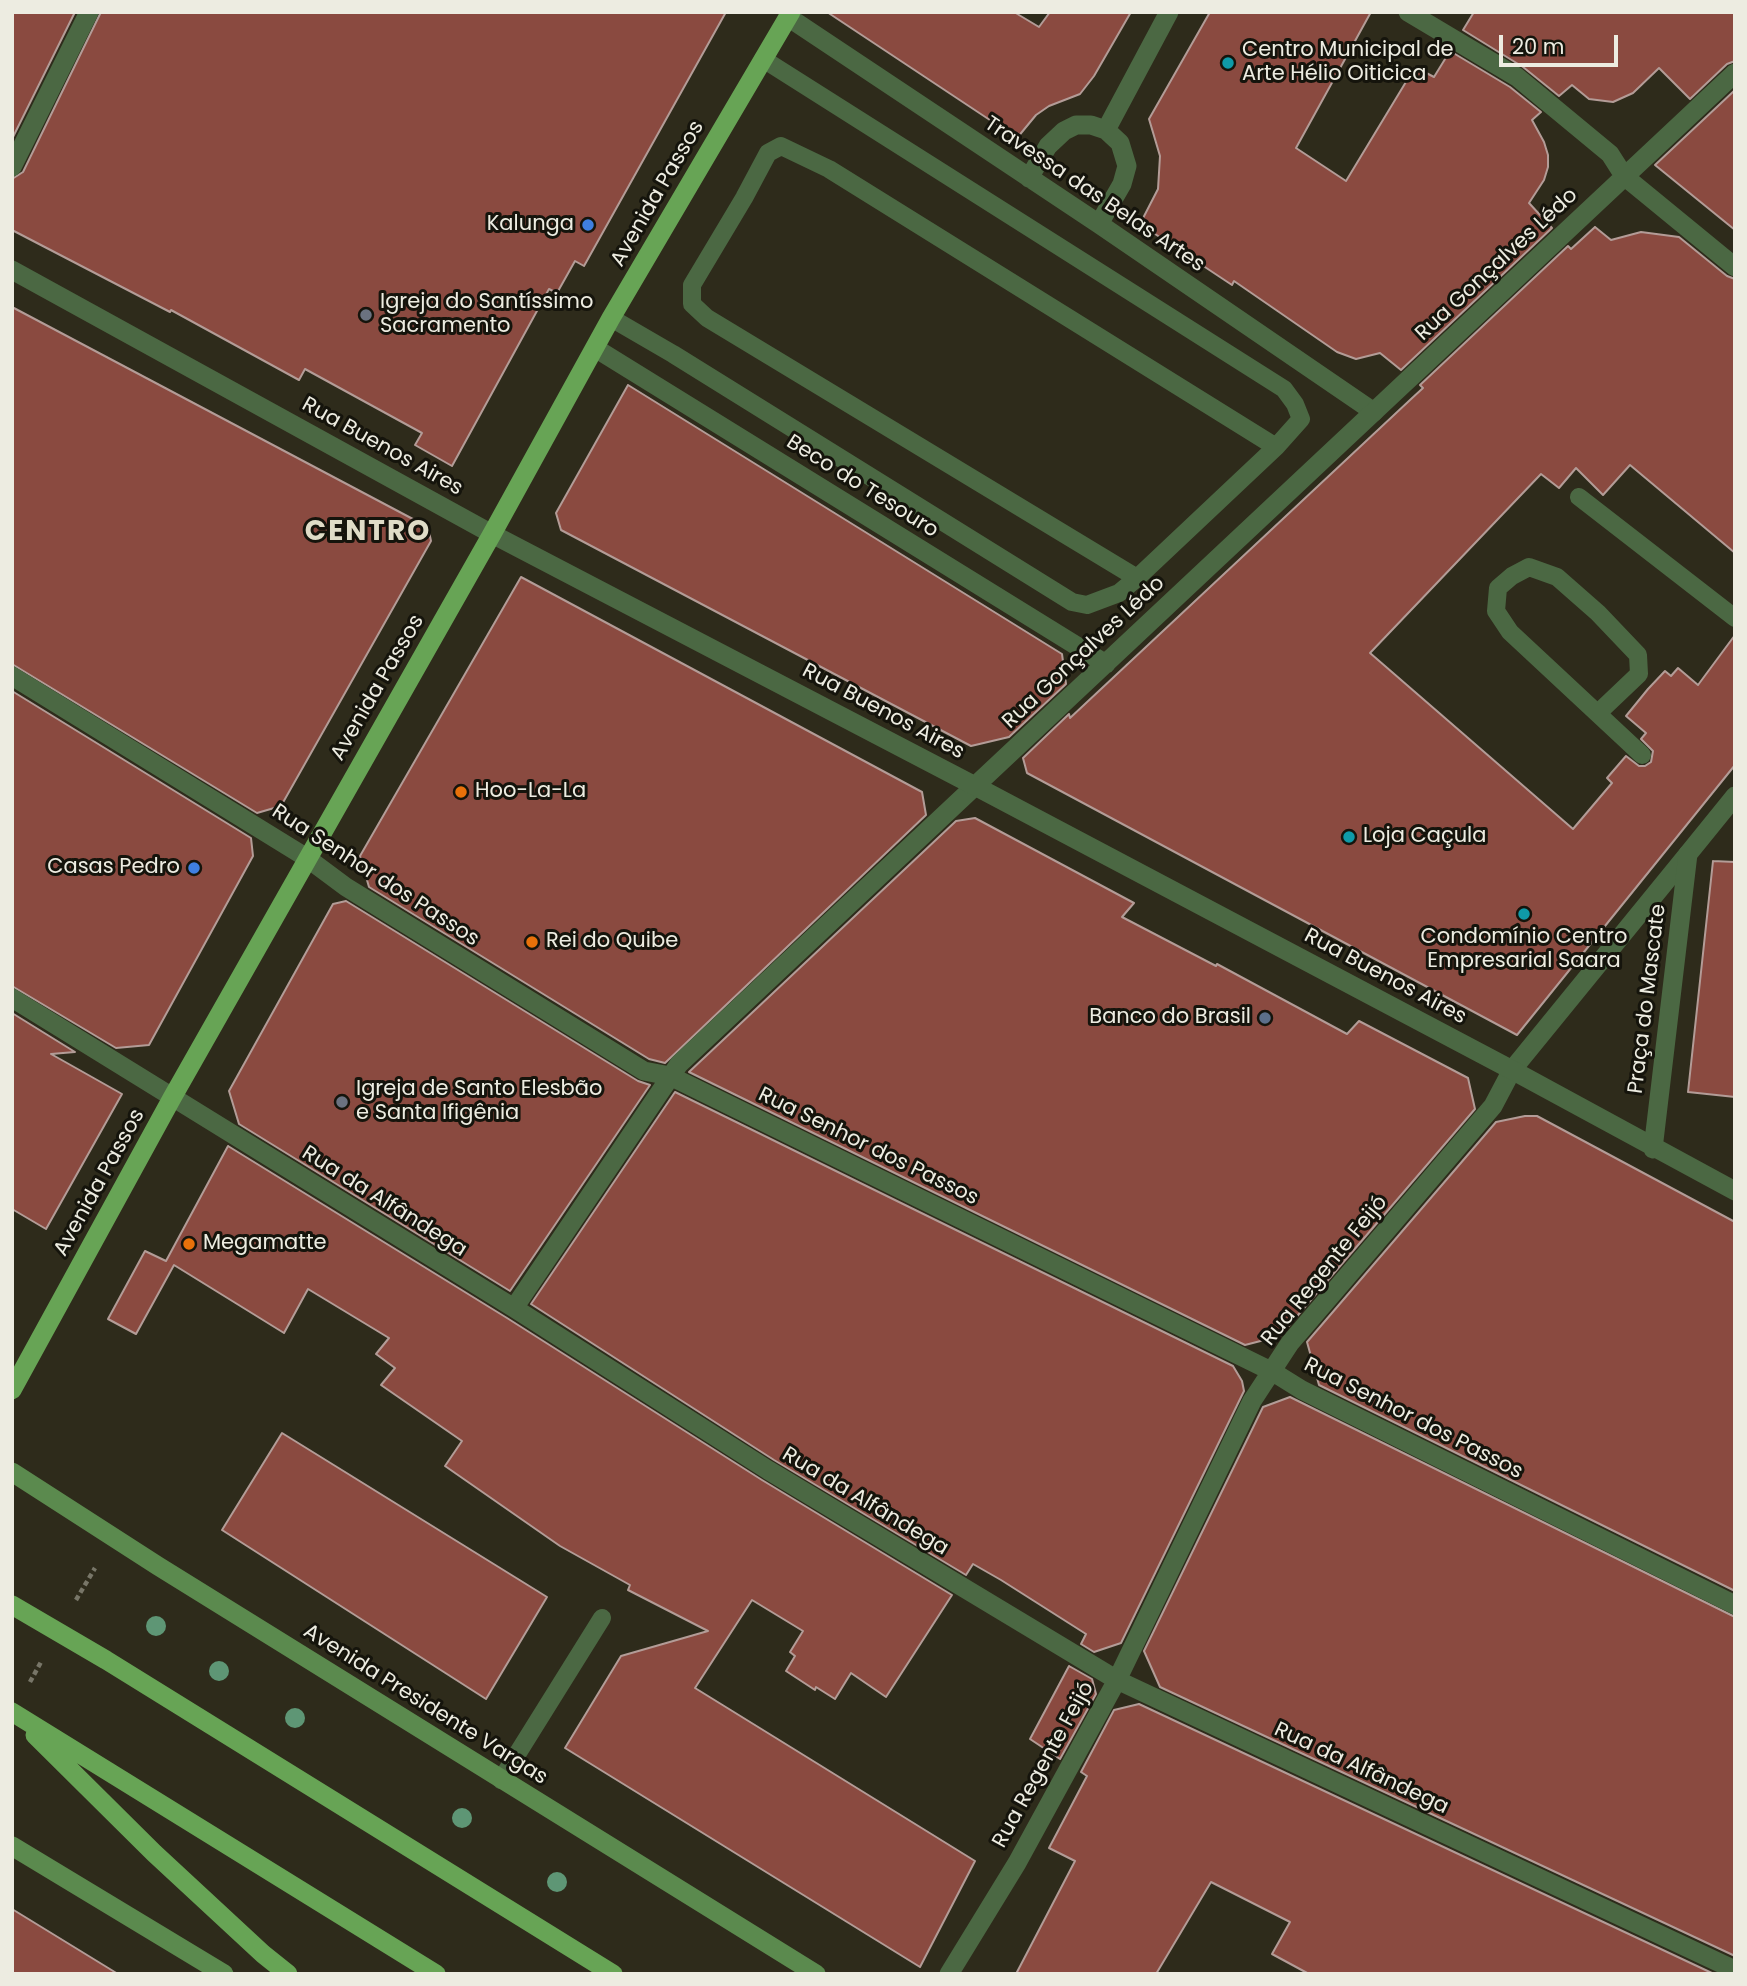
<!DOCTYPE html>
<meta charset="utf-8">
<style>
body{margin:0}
#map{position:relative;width:1747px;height:1986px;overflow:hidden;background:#2e2b1b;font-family:Poppins,sans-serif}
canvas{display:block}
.frame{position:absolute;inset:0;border:14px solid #edece1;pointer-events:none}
.scale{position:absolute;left:1499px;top:35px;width:119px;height:32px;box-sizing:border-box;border:4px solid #edece1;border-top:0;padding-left:9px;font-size:21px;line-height:24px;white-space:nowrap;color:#edece1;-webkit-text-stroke:5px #15140c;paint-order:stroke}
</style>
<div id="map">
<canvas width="1747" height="1986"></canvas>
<div class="frame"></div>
<div class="scale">20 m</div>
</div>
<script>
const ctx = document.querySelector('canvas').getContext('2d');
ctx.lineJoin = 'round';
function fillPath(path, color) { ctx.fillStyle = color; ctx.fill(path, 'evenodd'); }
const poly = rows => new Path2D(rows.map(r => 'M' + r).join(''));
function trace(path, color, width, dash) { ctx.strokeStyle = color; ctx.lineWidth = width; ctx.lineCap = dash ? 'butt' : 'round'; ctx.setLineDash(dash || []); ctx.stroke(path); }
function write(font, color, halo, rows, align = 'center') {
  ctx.font = font + ' Poppins,sans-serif'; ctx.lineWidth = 6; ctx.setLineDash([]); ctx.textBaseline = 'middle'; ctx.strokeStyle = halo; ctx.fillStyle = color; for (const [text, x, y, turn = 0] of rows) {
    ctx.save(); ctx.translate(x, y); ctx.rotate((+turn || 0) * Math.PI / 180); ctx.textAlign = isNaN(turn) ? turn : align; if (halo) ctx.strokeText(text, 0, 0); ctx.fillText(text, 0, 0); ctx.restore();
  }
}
const building = poly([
 [12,12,75,12,12,139,12,12],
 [101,12,726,12,584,266,575,261,557,293,549,289,452,466,415,445,422,433,305,369,299,380,171,310,170,312,12,230,12,179,23,172,101,12],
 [827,12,1014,12,1039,27,1050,12,1131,12,1094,76,1080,94,1049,106,1036,115,1017,138,827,12],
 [1210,12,1371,12,1296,148,1346,181,1415,67,1434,77,1450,51,1510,87,1541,112,1532,120,1544,142,1548,155,1548,167,1544,180,1529,203,1552,228,1401,370,1380,353,1356,359,1337,352,1234,281,1232,285,1140,224,1158,189,1160,156,1149,119,1210,12],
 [1474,12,1735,12,1735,61,1727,64,1690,99,1659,68,1633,93,1613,102,1589,99,1572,85,1559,96,1523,67,1463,30,1474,12],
 [1735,90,1735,230,1655,165,1735,90],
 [1595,227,1611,240,1641,232,1679,237,1727,276,1735,279,1735,553,1630,465,1603,495,1576,468,1559,488,1541,474,1370,653,1573,829,1612,783,1607,778,1626,756,1639,766,1645,766,1651,762,1653,751,1641,739,1646,733,1626,716,1648,689,1665,671,1671,676,1678,668,1698,685,1735,635,1735,765,1517,1035,1027,773,1023,758,1069,714,1070,718,1410,400,1423,388,1420,385,1568,246,1571,249,1595,227],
 [12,307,428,527,431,541,281,806,257,813,12,664,12,307],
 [628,385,1062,654,1066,684,1009,737,971,746,561,530,556,513,628,385],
 [521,577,922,792,926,815,665,1063,649,1059,369,887,360,856,521,577],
 [12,691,251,838,253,856,149,1045,116,1048,12,986,12,691],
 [975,818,1134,903,1122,917,1216,966,1217,964,1347,1034,1359,1021,1468,1078,1475,1109,1280,1336,1245,1345,689,1072,956,821,975,818],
 [1713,861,1735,862,1735,1097,1688,1092,1713,861],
 [346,901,638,1081,650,1085,510,1291,239,1124,229,1091,333,904,346,901],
 [12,1013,75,1052,51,1054,122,1094,46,1229,12,1209,12,1013],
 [675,1092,1233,1366,1242,1381,1244,1391,1121,1643,1094,1652,1081,1644,1086,1634,1001,1580,973,1564,966,1575,774,1460,531,1304,675,1092],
 [1525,1116,1537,1116,1735,1222,1735,1591,1319,1385,1307,1342,1496,1122,1525,1116],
 [228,1146,507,1318,762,1480,952,1595,886,1697,851,1673,835,1699,816,1687,815,1690,786,1671,795,1656,790,1652,803,1631,752,1600,695,1688,975,1861,920,1967,565,1748,621,1656,708,1631,628,1590,630,1585,560,1546,445,1466,462,1441,381,1385,395,1368,376,1354,389,1338,308,1289,284,1333,174,1265,136,1334,108,1319,145,1251,166,1261,228,1146],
 [1290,1397,1735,1617,1735,1956,1160,1687,1144,1651,1263,1407,1290,1397],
 [282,1433,547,1597,486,1699,222,1530,282,1433],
 [1069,1666,1092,1679,1096,1694,1060,1759,1030,1739,1069,1666],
 [1139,1704,1714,1974,1309,1974,1272,1954,1290,1922,1211,1882,1156,1974,1016,1974,1075,1861,1049,1848,1087,1776,1081,1772,1114,1710,1139,1704],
 [12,1909,118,1974,12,1974,12,1909]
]);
const path = poly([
 [76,1600,95,1568],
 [30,1682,41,1662]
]);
const service = poly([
 [611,318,673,354,1072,602,1087,605,1119,593,1137,578,1276,447,1301,419,1295,404,1284,389,763,59],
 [1579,497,1735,618],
 [1137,578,707,318,692,304,692,285,744,198,768,153,781,146,829,169,1276,447],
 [1598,713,1639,674,1638,655,1598,613,1557,577,1529,567,1512,576,1498,588,1496,611,1510,632,1642,755],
 [501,1780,602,1618]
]);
const pedestrian = poly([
 [788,17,1099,224,1374,412],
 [1106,130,1169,12],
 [12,167,89,12],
 [1029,178,1048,146,1064,131,1076,125,1091,125,1106,130,1120,143,1127,166,1122,184,1099,224],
 [12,676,307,858,346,887,644,1071,670,1076,1273,1372,1302,1390,1735,1605],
 [12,998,514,1308,768,1470,1117,1680,1735,1970],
 [514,1308,679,1064,975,786],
 [949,1974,1017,1863,1117,1680,1252,1401,1290,1343,1493,1106,1512,1070,1688,854]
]);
const minor = poly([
 [1408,12,1517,77,1610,154,1624,176,1735,267],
 [12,270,492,534,975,786,1512,1070,1735,1191],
 [595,348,1106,664],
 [975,786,1735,73],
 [1653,1149,1688,854,1735,796]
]);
const secondary = poly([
 [12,1472,158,1566,816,1974],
 [12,1846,224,1974]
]);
const primary = poly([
 [12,1390,172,1098,492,534,611,318,791,12],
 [12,1605,106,1660,613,1974],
 [12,1712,436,1974],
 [35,1735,154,1853,263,1954,288,1974]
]);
const trees = [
 [156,1626],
 [219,1671],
 [295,1718],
 [462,1818],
 [557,1882]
];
const markers = [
 [1228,63,7,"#0f9aa8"],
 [588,225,7,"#3f7fe0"],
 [366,315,7,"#6b7280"],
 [461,792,7,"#e8710a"],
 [1349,837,7,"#0f9aa8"],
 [194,868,7,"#3f7fe0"],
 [1524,914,7,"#0f9aa8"],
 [532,942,7,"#e8710a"],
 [1265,1018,7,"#5c6f8a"],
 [342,1102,7,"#6b7280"],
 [189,1244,7,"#e8710a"]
];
const poiNames = [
 ["Centro Municipal de",1242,51],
 ["Arte Hélio Oiticica",1242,75],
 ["Kalunga",574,225,"right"],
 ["Igreja do Santíssimo",380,303],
 ["Sacramento",380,327],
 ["Hoo-La-La",475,792],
 ["Loja Caçula",1363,837],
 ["Casas Pedro",180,868,"right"],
 ["Condomínio Centro",1524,938,"center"],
 ["Empresarial Saara",1524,962,"center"],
 ["Rei do Quibe",546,942],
 ["Banco do Brasil",1251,1018,"right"],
 ["Igreja de Santo Elesbão",356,1090],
 ["e Santa Ifigênia",356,1114],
 ["Megamatte",203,1244]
];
const streetNames = [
 ["Avenida Passos",658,194,-60],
 ["Travessa das Belas Artes",1094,195,34],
 ["Rua Gonçalves Lédo",1497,265,-43],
 ["Rua Buenos Aires",382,447,29],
 ["Beco do Tesouro",862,487,32],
 ["Rua Gonçalves Lédo",1084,653,-43],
 ["Avenida Passos",378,688,-60],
 ["Rua Buenos Aires",883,712,28],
 ["Rua Senhor dos Passos",375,876,33],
 ["Rua Buenos Aires",1385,977,28],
 ["Praça do Mascate",1648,999,-83],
 ["Rua Senhor dos Passos",868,1147,26],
 ["Avenida Passos",100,1183,-61],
 ["Rua da Alfândega",384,1202,32],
 ["Rua Regente Feijó",1325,1271,-51],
 ["Rua Senhor dos Passos",1413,1419,27],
 ["Rua da Alfândega",865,1502,31],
 ["Avenida Presidente Vargas",425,1705,32],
 ["Rua Regente Feijó",1044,1765,-61],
 ["Rua da Alfândega",1361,1769,25]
];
const districtNames = [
 ["CENTRO",368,533]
];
fillPath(building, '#8a4a40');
trace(building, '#b39c97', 2);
trace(path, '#787668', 4.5, [5, 3.5]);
trace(service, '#4b6843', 18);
trace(pedestrian, '#4b6843', 19);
trace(minor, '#4b6843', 19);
trace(secondary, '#5b8a4e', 19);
trace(primary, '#67a455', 19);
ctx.fillStyle = '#5e9675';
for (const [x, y] of trees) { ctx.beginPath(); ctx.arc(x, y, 10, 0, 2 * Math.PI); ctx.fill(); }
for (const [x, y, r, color] of markers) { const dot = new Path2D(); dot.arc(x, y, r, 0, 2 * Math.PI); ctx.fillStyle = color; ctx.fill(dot); trace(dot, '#15140c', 2.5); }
write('21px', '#edece1', '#15140c', poiNames, 'left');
write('21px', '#edece1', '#15140c', streetNames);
ctx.letterSpacing = '2px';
write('bold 28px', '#dfdcc7', '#15140c', districtNames);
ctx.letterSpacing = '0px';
</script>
